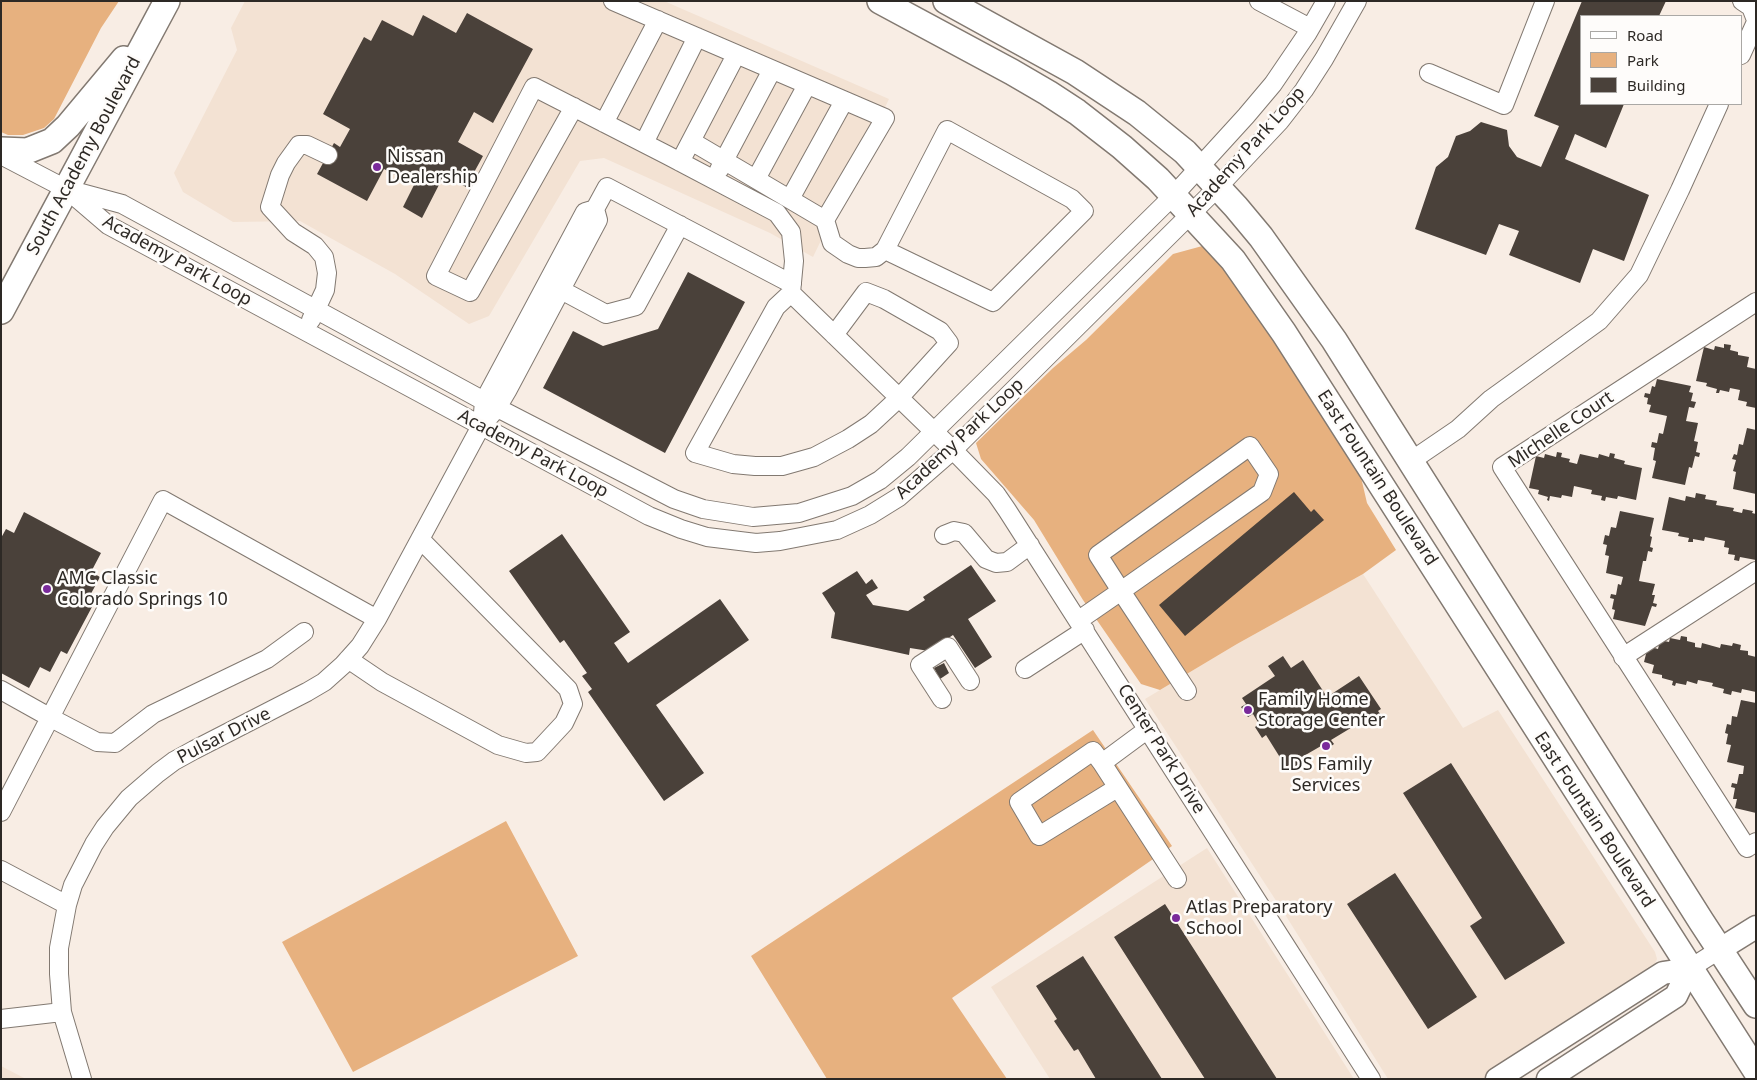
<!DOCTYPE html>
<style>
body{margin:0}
#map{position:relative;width:1757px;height:1080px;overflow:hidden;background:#f8ede4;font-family:"Noto Sans",sans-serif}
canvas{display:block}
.frame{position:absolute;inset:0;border:2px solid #2d2925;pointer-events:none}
.legend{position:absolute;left:1580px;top:15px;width:162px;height:90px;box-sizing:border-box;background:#fefcfa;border:1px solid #aaa8a5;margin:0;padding:6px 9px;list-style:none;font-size:15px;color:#2d2925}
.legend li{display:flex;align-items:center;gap:10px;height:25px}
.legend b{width:25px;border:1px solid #aaa8a5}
</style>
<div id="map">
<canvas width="1757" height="1080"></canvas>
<div class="frame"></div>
<ul class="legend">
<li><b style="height:6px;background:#fff"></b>Road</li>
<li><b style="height:14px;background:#e7b17f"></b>Park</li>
<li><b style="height:14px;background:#4a413a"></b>Building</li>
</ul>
</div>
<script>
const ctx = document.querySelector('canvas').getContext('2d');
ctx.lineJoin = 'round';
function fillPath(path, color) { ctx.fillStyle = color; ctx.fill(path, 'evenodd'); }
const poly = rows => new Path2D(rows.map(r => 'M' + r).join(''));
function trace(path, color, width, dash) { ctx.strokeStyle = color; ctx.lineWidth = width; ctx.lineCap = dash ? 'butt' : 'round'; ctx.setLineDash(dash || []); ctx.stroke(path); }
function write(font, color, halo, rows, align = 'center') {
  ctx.font = font + ' "Noto Sans",sans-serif'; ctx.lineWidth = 5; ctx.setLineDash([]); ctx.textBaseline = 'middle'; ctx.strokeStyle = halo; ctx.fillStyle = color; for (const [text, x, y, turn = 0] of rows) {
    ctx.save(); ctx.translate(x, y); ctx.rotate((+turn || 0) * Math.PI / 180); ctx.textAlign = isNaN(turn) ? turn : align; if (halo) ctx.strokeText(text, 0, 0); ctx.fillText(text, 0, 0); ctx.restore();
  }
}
const built = poly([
 [245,1,664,1,889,99,813,257,770,233,604,158,580,161,489,316,469,324,395,274,300,221,233,222,183,192,174,173,237,50,231,28],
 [1363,574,1463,728,1498,710,1655,952,1657,959,1652,970,1482,1079,1388,1079,1286,916,1145,699,1237,644],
 [1207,848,1354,1079,1050,1079,991,987],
 [1,1066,26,1079,1,1079]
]);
const green = poly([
 [1,1,119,1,101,28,54,119,44,128,23,135,8,135,1,132],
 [1206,245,1222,263,1316,404,1360,473,1367,503,1396,550,1363,574,1237,644,1160,690,1141,684,1083,600,1034,520,981,459,976,443,1053,368,1086,340,1173,254],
 [1093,730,1172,846,952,998,1007,1079,827,1079,751,956],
 [506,821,578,956,353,1072,282,942]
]);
const building = poly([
 [1582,1,1666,1,1659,16,1581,16,1581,104,1624,104,1606,148,1575,134,1565,159,1649,195,1624,261,1593,249,1580,283,1509,255,1519,231,1499,224,1486,255,1415,229,1436,167,1448,157,1456,136,1470,131,1481,122,1507,130,1509,146,1517,157,1541,167,1559,126,1534,116],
 [467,13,533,49,493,123,474,112,458,142,483,156,466,187,444,175,422,218,403,207,414,185,384,169,367,201,317,174,334,143,340,147,350,129,323,114,364,37,371,41,382,20,413,36,423,15,456,33],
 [688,272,745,302,665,453,543,388,573,331,603,346,658,329],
 [1724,344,1731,345,1730,350,1738,352,1738,355,1749,357,1747,367,1756,369,1756,408,1746,406,1747,402,1738,400,1740,390,1730,388,1729,392,1720,390,1719,393,1716,393,1717,389,1706,386,1707,383,1696,381,1704,347,1714,350,1715,346,1724,348],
 [1657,379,1691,386,1689,392,1693,393,1691,401,1696,402,1694,408,1689,407,1686,421,1698,423,1694,441,1698,442,1696,452,1700,453,1699,457,1695,456,1692,468,1689,467,1685,485,1652,478,1656,461,1653,460,1655,448,1651,447,1652,442,1657,443,1659,433,1663,434,1667,416,1649,412,1651,405,1647,404,1648,398,1644,397,1645,393,1650,394,1652,386,1655,387],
 [1747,428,1756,430,1756,494,1733,489,1736,472,1733,471,1736,460,1732,459,1734,454,1737,455,1739,444,1743,445],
 [1557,452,1562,453,1561,457,1570,459,1569,462,1577,464,1580,454,1598,458,1599,454,1609,457,1610,453,1615,454,1614,458,1625,461,1624,464,1642,468,1636,500,1618,496,1617,499,1606,497,1605,501,1601,500,1602,496,1591,494,1592,490,1574,486,1572,497,1562,495,1561,498,1550,496,1549,501,1547,500,1548,497,1538,494,1539,490,1529,488,1536,456,1544,458,1545,454,1556,457],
 [1294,492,1311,512,1314,509,1324,520,1185,636,1159,605],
 [1696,493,1706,495,1705,499,1717,501,1716,505,1734,508,1733,511,1742,513,1743,509,1753,511,1752,513,1756,514,1756,560,1740,557,1739,561,1734,560,1735,555,1728,554,1729,548,1724,547,1725,541,1705,537,1704,541,1693,539,1693,542,1688,542,1689,538,1678,536,1679,533,1662,530,1669,497,1685,501,1686,496,1695,498],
 [1620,511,1654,518,1650,536,1652,537,1650,547,1653,548,1652,552,1648,551,1646,561,1643,561,1639,581,1655,584,1652,595,1655,595,1653,603,1657,604,1656,607,1652,606,1645,626,1613,619,1615,610,1612,609,1614,599,1610,598,1611,594,1616,595,1618,584,1621,585,1623,577,1606,573,1609,556,1605,555,1607,545,1603,544,1605,535,1609,536,1611,527,1616,528],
 [24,512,101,553,91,572,100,577,87,601,93,605,67,654,61,651,50,672,40,667,29,688,1,673,1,538,6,529,14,533],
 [562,534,630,632,614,643,628,663,720,599,749,640,656,705,704,773,664,801,588,692,592,689,582,676,587,673,564,640,560,643,509,571],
 [971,565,996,601,968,619,992,657,975,668,953,635,929,651,910,648,909,655,831,638,835,613,822,593,857,571,866,584,872,579,878,588,866,595,873,605,908,611,925,600,923,597],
 [1681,636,1687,637,1687,641,1695,643,1695,647,1701,648,1702,643,1720,648,1721,644,1732,646,1733,643,1741,645,1740,650,1748,651,1748,655,1756,657,1756,692,1742,689,1741,693,1732,691,1731,695,1723,693,1724,689,1712,686,1713,683,1698,680,1697,684,1687,681,1686,685,1676,683,1675,686,1672,685,1673,681,1662,678,1662,675,1652,673,1654,665,1644,662,1648,646,1658,649,1660,640,1669,642,1670,638,1680,640],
 [1283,656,1291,668,1303,660,1327,697,1359,676,1381,709,1378,711,1381,715,1366,724,1364,720,1331,740,1334,744,1324,751,1321,746,1302,757,1305,763,1294,769,1291,764,1286,767,1266,735,1262,738,1255,727,1259,724,1253,714,1248,717,1241,707,1246,704,1242,698,1275,676,1268,666],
 [944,663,949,673,940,679,934,668],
 [1741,700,1756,703,1756,813,1735,808,1737,799,1733,799,1735,788,1731,787,1732,783,1737,784,1739,774,1743,774,1744,766,1727,762,1731,745,1726,744,1728,734,1725,733,1727,724,1731,725,1732,716,1737,717],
 [1451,763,1565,943,1505,980,1470,926,1482,918,1403,793],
 [1395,873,1477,997,1428,1029,1347,904],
 [1165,904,1277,1079,1205,1079,1114,937],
 [1083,956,1162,1079,1096,1079,1078,1049,1074,1051,1054,1021,1057,1019,1036,986]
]);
const minor = poly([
 [613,1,885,118,825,220,832,243,848,254,858,258,865,258,876,257,885,250,947,130,1072,199,1084,211,993,302,885,250],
 [1259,1,1310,28],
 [1742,1,1751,7,1756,20],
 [1741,55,1756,22],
 [1429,73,1504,105,1545,1],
 [574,107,470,292,436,276,534,87,667,155,777,213,791,232,794,261,791,293,953,450,996,494,1007,510,1371,1079],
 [604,123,658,20],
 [691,141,736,55],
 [644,143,697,37],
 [1,155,66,189,108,225,649,516,681,529,707,537,756,543,780,541,837,530,870,515,899,497,953,450,1218,187,1280,121,1304,90,1324,59,1357,1],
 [680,162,691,141,825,220],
 [719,170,772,70],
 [756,179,807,85],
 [70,190,122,204,484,401,674,499,703,509,753,517,799,513,852,496,880,480,908,457,1174,195,1246,116,1273,84,1307,34,1326,1],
 [790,199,844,101],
 [595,209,607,187,792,284],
 [550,284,606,314,636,306,680,225],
 [791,293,776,307,695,453,733,464,755,466,782,466,814,457,848,439,871,424,899,398,949,343,940,331,884,299,866,292,834,335],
 [1756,302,1502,467,1747,848,1756,842],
 [311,320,325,290,327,273,324,257,315,246,293,232,270,207,280,175,286,163,299,145,307,145,328,155],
 [1411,461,1458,429,1491,399,1599,321,1639,275,1680,190,1719,104],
 [944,535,954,531,964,533,986,559,996,563,1007,562,1030,545],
 [1079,620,1121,591,1262,492,1269,474,1250,446,1098,555,1121,591,1187,691],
 [1623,657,1756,571],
 [348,659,382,682,498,745,526,753,537,752,564,723,573,704,568,689,420,539],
 [1025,669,1085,630],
 [1,690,51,718,97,742,115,743,153,714,267,659,304,632],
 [942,699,920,665,948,647,970,681],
 [1102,763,1177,879],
 [1117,788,1039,836,1019,802,1093,751,1102,763,1148,729],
 [1,812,163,500,377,619],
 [1,870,67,905],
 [1689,969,1719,950],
 [1,1019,62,1012],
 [82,1079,62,1012,59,974,59,948,67,905,73,885,94,844,105,827,129,798,158,773,174,761,194,750,307,692,324,682,343,665,360,646,377,619,481,426,497,408,507,391,598,220,595,209,585,212,484,401,483,413]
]);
const major = poly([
 [1719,950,1756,927],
 [1497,1079,1663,973,1689,969],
 [1548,1079,1676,996,1689,969]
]);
const highway = poly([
 [880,1,1012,72,1048,93,1077,112,1122,147,1158,179,1233,260,1284,333,1756,1071],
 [946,1,1075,72,1137,113,1185,152,1236,207,1261,237,1334,340,1701,921,1756,1005],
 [1,150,27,151,52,141,68,126,124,59],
 [1,311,167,1]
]);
const markers = [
 [377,167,5,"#7a2a9b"],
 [47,589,5,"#7a2a9b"],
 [1248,710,5,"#7a2a9b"],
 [1326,746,5,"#7a2a9b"],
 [1176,918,5,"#7a2a9b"]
];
const streetNames = [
 ["Academy Park Loop",1246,152,-48],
 ["South Academy Boulevard",84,156,-62],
 ["Academy Park Loop",177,261,29],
 ["Michelle Court",1561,430,-34],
 ["Academy Park Loop",960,439,-43],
 ["Academy Park Loop",533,454,28],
 ["East Fountain Boulevard",1377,478,57],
 ["Pulsar Drive",224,736,-27],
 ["Center Park Drive",1161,749,58],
 ["East Fountain Boulevard",1594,820,57]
];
const poiNames = [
 ["Nissan",387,157],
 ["Dealership",387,178],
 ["AMC Classic",57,579],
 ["Colorado Springs 10",57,600],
 ["Family Home",1258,700],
 ["Storage Center",1258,721],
 ["LDS Family",1326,765,"center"],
 ["Services",1326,786,"center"],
 ["Atlas Preparatory",1186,908],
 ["School",1186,929]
];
fillPath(built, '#f3e2d3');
fillPath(green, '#e7b17f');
fillPath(building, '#4a413a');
trace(minor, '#827971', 20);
trace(major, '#827971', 25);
trace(highway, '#827971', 28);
trace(minor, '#fff', 18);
trace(major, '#fff', 22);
trace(highway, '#fff', 25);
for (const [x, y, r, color] of markers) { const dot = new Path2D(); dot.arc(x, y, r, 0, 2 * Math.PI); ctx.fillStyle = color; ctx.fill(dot); trace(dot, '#fefcfa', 2); }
write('18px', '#2d2925', '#fefcfa', streetNames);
write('18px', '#2d2925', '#fefcfa', poiNames, 'left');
</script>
